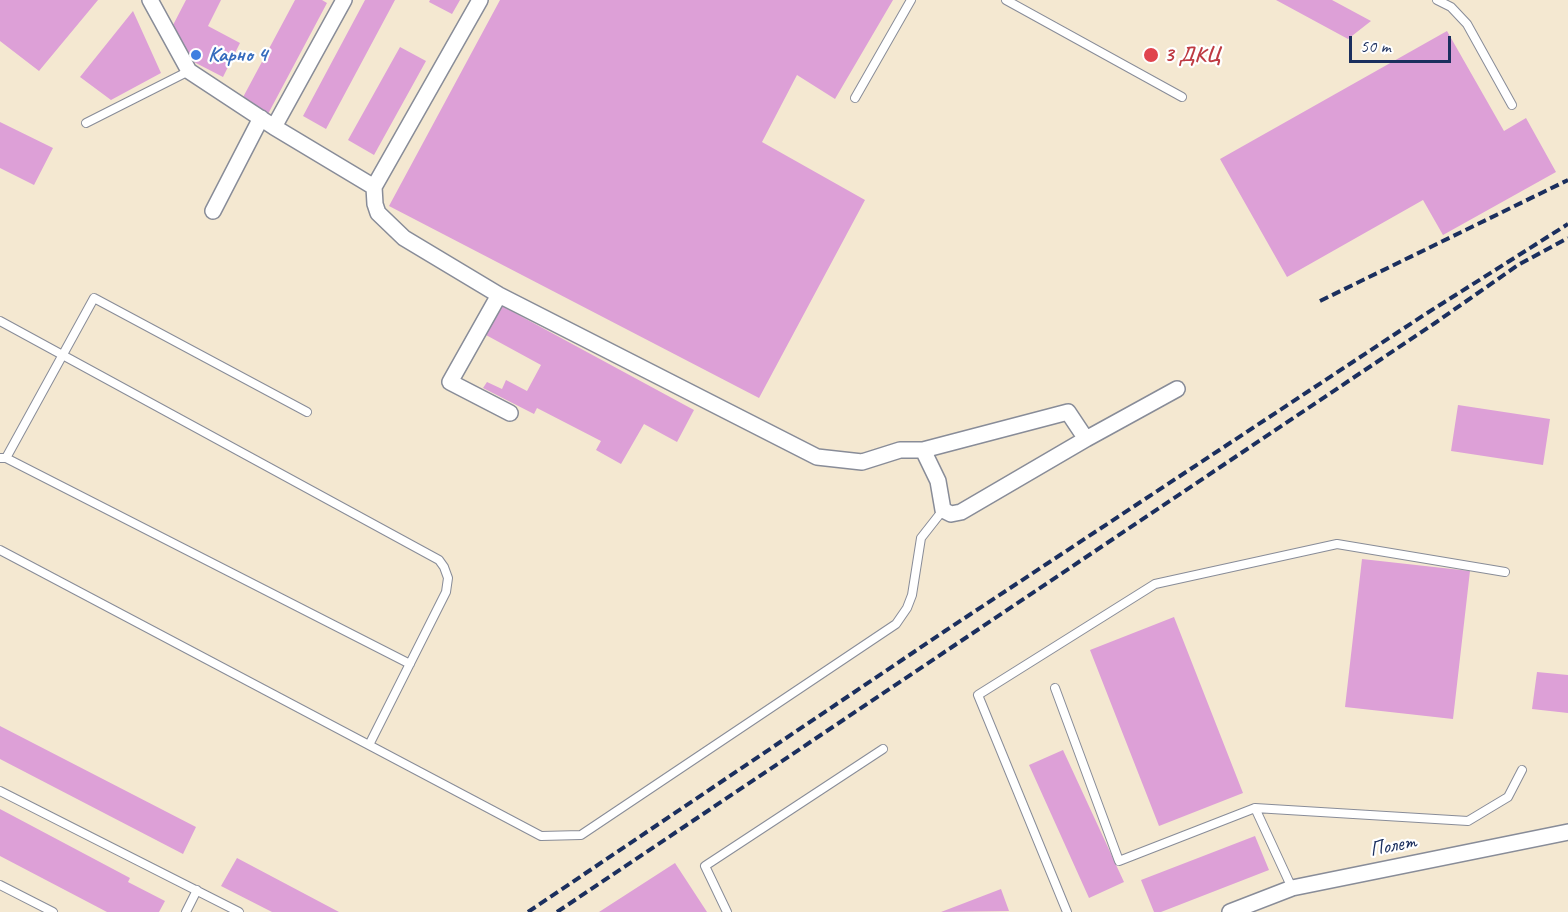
<!DOCTYPE html>
<meta charset="utf-8">
<style>
body{margin:0}
#map{position:relative;width:1568px;height:912px;overflow:hidden;background:#f4e8d1;font-family:Caveat,sans-serif}
canvas{display:block}
.scale{position:absolute;left:1349px;top:36px;width:102px;height:27px;box-sizing:border-box;border:3px solid #1b2f5e;border-top:0;padding-left:8px;font-size:18px;line-height:21px;white-space:nowrap;color:#1b2f5e;-webkit-text-stroke:4px #fff;paint-order:stroke}
</style>
<div id="map">
<canvas width="1568" height="912"></canvas>
<div class="scale">50 m</div>
</div>
<script>
const ctx = document.querySelector('canvas').getContext('2d');
ctx.lineJoin = 'round';
function fillPath(path, color) { ctx.fillStyle = color; ctx.fill(path, 'evenodd'); }
const poly = rows => new Path2D(rows.map(r => 'M' + r).join(''));
function trace(path, color, width, dash) { ctx.strokeStyle = color; ctx.lineWidth = width; ctx.lineCap = dash ? 'butt' : 'round'; ctx.setLineDash(dash || []); ctx.stroke(path); }
function write(font, color, halo, rows, align = 'center') {
  ctx.font = font + ' Caveat,sans-serif'; ctx.lineWidth = 4.5; ctx.setLineDash([]); ctx.textBaseline = 'middle'; ctx.strokeStyle = halo; ctx.fillStyle = color; for (const [text, x, y, turn = 0] of rows) {
    ctx.save(); ctx.translate(x, y); ctx.rotate((+turn || 0) * Math.PI / 180); ctx.textAlign = isNaN(turn) ? turn : align; if (halo) ctx.strokeText(text, 0, 0); ctx.fillText(text, 0, 0); ctx.restore();
  }
}
const building = poly([
 [0,0,98,0,39,71,0,41],
 [186,0,221,0,208,26,240,43,223,77,190,60,172,27],
 [295,0,322,0,327,3,268,114,241,101],
 [365,0,395,0,326,129,303,116],
 [430,0,460,0,452,14,429,2],
 [500,0,893,0,835,99,797,75,762,142,865,200,759,398,389,206],
 [1276,0,1332,0,1371,21,1348,39],
 [133,11,161,73,111,100,80,77],
 [1447,31,1504,131,1526,118,1556,172,1443,235,1423,200,1287,277,1220,159],
 [400,47,426,61,374,155,348,140],
 [0,122,53,148,34,185,0,168],
 [502,306,694,410,677,442,644,424,621,464,596,450,601,441,537,408,534,414,483,388,487,382,502,389,506,380,527,391,541,365,486,335],
 [1458,405,1550,419,1543,465,1451,451],
 [1362,559,1470,571,1453,719,1345,707],
 [1174,617,1243,793,1159,826,1090,650],
 [1537,672,1568,675,1568,713,1532,709],
 [0,726,196,827,183,854,0,759],
 [1063,750,1124,882,1089,898,1029,765],
 [0,809,130,878,128,882,165,901,159,912,107,912,0,856],
 [1255,836,1269,870,1161,912,1154,912,1141,880],
 [237,858,339,912,272,912,221,886],
 [675,863,707,912,599,912],
 [1001,889,1009,911,941,912]
]);
const lane = poly([
 [1006,0,1182,97],
 [1437,0,1451,7,1467,24,1512,105],
 [855,98,911,0],
 [86,123,189,71],
 [0,321,439,560,444,567,448,578,446,592,369,745],
 [0,458,6,458,410,664],
 [6,458,94,298,307,412],
 [0,550,541,836,581,835,896,624,907,608,912,595,921,538,943,510],
 [1055,688,1119,861,1255,808,1292,888],
 [0,791,239,912],
 [1255,808,1468,821,1508,797,1522,770],
 [0,885,53,912],
 [186,912,197,890],
 [727,912,705,866,883,749],
 [1067,912,978,695,1155,584,1337,544,1505,572]
]);
const street = poly([
 [150,0,189,71,274,127,374,187,375,204,378,213,404,238,499,295,817,457,862,462,900,450,923,450,1068,412,1086,439,1177,389],
 [274,127,344,0],
 [374,187,480,0],
 [213,211,261,118],
 [499,295,450,382,510,413],
 [923,450,938,481,943,510,951,514,961,512,1086,439],
 [1230,912,1292,888,1568,832]
]);
const rail = poly([
 [1320,301,1568,180],
 [528,912,945,631,1424,315,1568,224],
 [557,912,1435,323,1518,265,1568,238]
]);
const markers = [
 [196,55,6,"#3f7fe0"],
 [1151,55,8,"#e0444e"]
];
const shopNames = [
 ["Карно 4",208,55]
];
const healthNames = [
 ["3 ДКЦ",1164,55]
];
const streetNames = [
 ["Полет",1393,846,-11]
];
fillPath(building, '#dda0d7');
trace(lane, '#888c98', 10);
trace(street, '#888c98', 18);
trace(lane, '#fff', 8);
trace(street, '#fff', 15);
trace(rail, '#1b2f5e', 4, [9, 4.5]);
for (const [x, y, r, color] of markers) { const dot = new Path2D(); dot.arc(x, y, r, 0, 2 * Math.PI); ctx.fillStyle = color; ctx.fill(dot); trace(dot, '#fff', 2); }
write('bold 21px', '#366cbe', '#fff', shopNames, 'left');
write('bold 21px', '#be3a42', '#fff', healthNames, 'left');
write('21px', '#1b2f5e', '#fff', streetNames);
</script>
